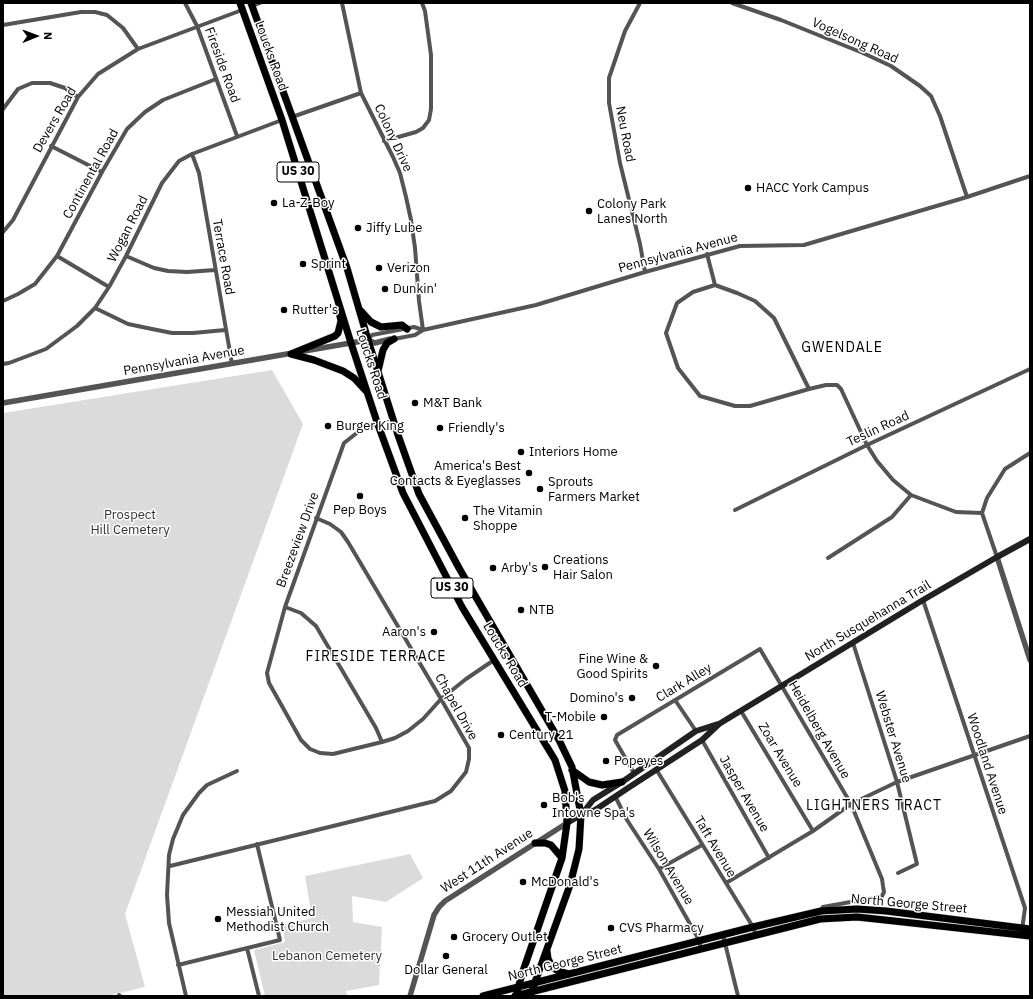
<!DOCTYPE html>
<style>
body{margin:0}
#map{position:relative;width:1033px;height:999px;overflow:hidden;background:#fff;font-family:"IBM Plex Sans",sans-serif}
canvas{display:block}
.frame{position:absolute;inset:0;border:4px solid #000;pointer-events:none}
.north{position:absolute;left:16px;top:16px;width:40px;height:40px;-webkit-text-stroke:3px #fff;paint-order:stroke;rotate:89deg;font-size:11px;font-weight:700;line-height:16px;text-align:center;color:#000}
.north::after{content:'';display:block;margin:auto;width:14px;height:18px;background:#000;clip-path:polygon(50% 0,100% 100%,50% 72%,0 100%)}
</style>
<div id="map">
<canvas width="1033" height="999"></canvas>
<div class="frame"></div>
<div class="north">N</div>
</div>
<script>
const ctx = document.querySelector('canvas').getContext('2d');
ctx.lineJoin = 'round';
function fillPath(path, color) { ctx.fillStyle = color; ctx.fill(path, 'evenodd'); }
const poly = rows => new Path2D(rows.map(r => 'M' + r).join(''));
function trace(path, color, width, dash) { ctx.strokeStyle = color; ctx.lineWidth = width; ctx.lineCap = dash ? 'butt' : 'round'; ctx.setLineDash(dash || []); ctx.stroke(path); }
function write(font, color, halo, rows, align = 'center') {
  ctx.font = font + ' "IBM Plex Sans",sans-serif'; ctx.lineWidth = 3; ctx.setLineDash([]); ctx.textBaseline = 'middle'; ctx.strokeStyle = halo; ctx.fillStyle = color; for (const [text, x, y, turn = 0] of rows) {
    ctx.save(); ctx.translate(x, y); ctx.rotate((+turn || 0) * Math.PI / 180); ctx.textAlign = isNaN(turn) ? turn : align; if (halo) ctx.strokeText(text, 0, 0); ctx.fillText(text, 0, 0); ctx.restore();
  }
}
const green = poly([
 [272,370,303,424,125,914,145,987,107,996,3,996,3,413],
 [410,854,423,878,386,902,352,896,353,922,382,927,379,985,346,991,347,996,265,996,254,950,285,942,282,925,312,918,305,876]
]);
const minor = poly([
 [185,3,197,26,237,136],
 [342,3,361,93,393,157,400,173,406,197,411,220,415,248,419,301,423,330],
 [640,3,625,31,609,78,609,103,620,163,640,244,645,272],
 [732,3,781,20,863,53,891,66,920,86,931,96,940,116,967,197],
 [252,6,260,3],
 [3,25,81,12,95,12,107,15,123,28,138,49],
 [3,109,18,89,32,83,50,83,65,88,78,97],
 [292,117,361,93],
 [384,141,416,132,423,128,429,120,431,109,431,55,425,11,422,3],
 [51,146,102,172],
 [192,154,199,173,232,364],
 [3,232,13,220,78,97,98,74,138,49,242,10],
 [707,254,715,285],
 [57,256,109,287],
 [126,256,154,268,168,271,187,272,215,270],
 [3,301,18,294,35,284,57,256,102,172,127,129,145,112,163,100,216,79],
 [95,308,128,324,152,329,172,333,193,333,225,330],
 [394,339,415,335,423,330,536,305,645,272,740,246,804,245,967,197,1030,176],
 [368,340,372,335,414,327,423,330],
 [3,364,9,363,46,349,77,326,95,308,109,287,126,256,162,183,179,161,192,154,282,120],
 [809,389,774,318,755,301,737,293,715,285,693,292,677,303,666,333,678,368,700,396,735,406,750,406,809,389,826,385,837,385,841,389,867,445,877,461,893,480,911,495,956,512,982,513],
 [377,422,358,432,344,443,285,607,267,673,269,683,301,740,310,749,320,753,333,754,382,742,395,738,408,731,423,719,441,699,466,679,494,660],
 [735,510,867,445,1030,369],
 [997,557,982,513,987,498,1005,469,1030,453],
 [828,558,892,517,911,495],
 [923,600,1025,908,1022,930],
 [285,607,301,613,316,626,376,728,382,742],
 [853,643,897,782,917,864,898,873],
 [675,700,696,731],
 [741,711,813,831],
 [702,740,769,858],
 [656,769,753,927,756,935],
 [634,773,615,740,617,735,760,649,851,804,882,879,883,886,884,892,882,896,878,897,823,907,821,911],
 [615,796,627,820,659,869,699,940,701,949],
 [170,866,435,801,451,791,466,772,469,759,469,748,441,699,348,542,341,532,330,524,316,518],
 [659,869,702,845],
 [726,883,813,831,851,804,897,782,1030,736],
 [723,935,738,996],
 [247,948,259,996],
 [178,965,280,940,257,844],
 [119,995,120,996],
 [186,996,169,923,167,895,169,855,173,839,183,815,199,793,207,785,237,771]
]);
const tertiary = poly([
 [3,403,368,340,375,343,390,339],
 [997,557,1030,660],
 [410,996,434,915,439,907,445,901,567,823]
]);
const secondary = poly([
 [582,814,593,800,622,782,696,731,718,724],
 [567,823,581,815,595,810,628,788,702,740,719,724,923,600,997,557,1030,539]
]);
const primary = poly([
 [483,996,753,927,821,911,857,909,886,911,1030,929],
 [515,996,820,919,857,917,885,920,1030,936]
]);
const trunk = poly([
 [240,3,282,120,351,343,377,422,403,493,462,607,555,760,565,791,567,823,562,858,522,974,516,996],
 [251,3,347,268,368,340,398,435,419,494,459,568,559,740,572,767,581,815,579,849,570,885,530,996],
 [361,311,371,322,381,327,402,325,407,329],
 [291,354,335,336,338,333,341,321,340,316],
 [291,354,314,360,343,371,354,378,366,391],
 [378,371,383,350,387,343,394,339],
 [572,770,589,782,602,785,622,782],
 [535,843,545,843,551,845,562,858],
 [547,951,548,959,553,968,559,971,569,974]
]);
const markers = [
 [748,188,4,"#000"],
 [274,203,4,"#000"],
 [589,211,4,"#000"],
 [358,228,4,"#000"],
 [303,264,4,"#000"],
 [379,268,4,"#000"],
 [385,289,4,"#000"],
 [284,310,4,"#000"],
 [415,403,4,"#000"],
 [328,426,4,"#000"],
 [440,428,4,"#000"],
 [521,452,4,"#000"],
 [529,473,4,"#000"],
 [540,489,4,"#000"],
 [360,496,4,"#000"],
 [465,518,4,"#000"],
 [545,567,4,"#000"],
 [493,568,4,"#000"],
 [521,610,4,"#000"],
 [434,632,4,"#000"],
 [656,666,4,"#000"],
 [632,698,4,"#000"],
 [604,717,4,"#000"],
 [501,735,4,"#000"],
 [606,761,4,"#000"],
 [544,805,4,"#000"],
 [523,882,4,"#000"],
 [218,919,4,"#000"],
 [611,928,4,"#000"],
 [454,937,4,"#000"],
 [446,956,4,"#000"]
];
const shields = [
 [298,172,42],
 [452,588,42]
];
const shieldNames = [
 ["US 30",298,172],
 ["US 30",452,588]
];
const streetNames = [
 ["Vogelsong Road",855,41,24],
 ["Loucks Road",271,56,70],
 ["Fireside Road",222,65,70],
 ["Devers Road",55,120,-60],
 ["Neu Road",625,134,79],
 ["Colony Drive",393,138,65],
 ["Continental Road",91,174,-61],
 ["Wogan Road",128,229,-63],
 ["Pennsylvania Avenue",678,253,-15],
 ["Terrace Road",223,257,80],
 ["Pennsylvania Avenue",184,361,-10],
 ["Loucks Road",371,364,72],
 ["Teslin Road",878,429,-25],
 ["Breezeview Drive",298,540,-70],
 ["North Susquehanna Trail",868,621,-31],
 ["Loucks Road",505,655,59],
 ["Clark Alley",684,683,-31],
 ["Chapel Drive",456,707,61],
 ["Heidelberg Avenue",819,730,60],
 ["Webster Avenue",893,737,73],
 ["Zoar Avenue",780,755,59],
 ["Woodland Avenue",987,764,72],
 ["Jasper Avenue",744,794,60],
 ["Taft Avenue",715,847,59],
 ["West 11th Avenue",487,861,-33],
 ["Wilson Avenue",668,867,59],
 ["North George Street",909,904,5],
 ["North George Street",565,963,-14]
];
const poiNames = [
 ["HACC York Campus",756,188],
 ["La-Z-Boy",282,203],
 ["Colony Park",597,204],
 ["Lanes North",597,219],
 ["Jiffy Lube",366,228],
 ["Sprint",311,264],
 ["Verizon",387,268],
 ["Dunkin'",393,289],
 ["Rutter's",292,310],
 ["M&T Bank",423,403],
 ["Burger King",336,426],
 ["Friendly's",448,428],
 ["Interiors Home",529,452],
 ["America's Best",521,466,"right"],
 ["Contacts & Eyeglasses",521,481,"right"],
 ["Sprouts",548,482],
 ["Farmers Market",548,497],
 ["Pep Boys",360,510,"center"],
 ["The Vitamin",473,511],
 ["Shoppe",473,526],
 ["Creations",553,560],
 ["Hair Salon",553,575],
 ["Arby's",501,568],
 ["NTB",529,610],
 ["Aaron's",426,632,"right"],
 ["Fine Wine &",648,659,"right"],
 ["Good Spirits",648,674,"right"],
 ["Domino's",624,698,"right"],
 ["T-Mobile",596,717,"right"],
 ["Century 21",509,735],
 ["Popeyes",614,761],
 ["Bob's",552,798],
 ["Intowne Spa's",552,813],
 ["McDonald's",531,882],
 ["Messiah United",226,912],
 ["Methodist Church",226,927],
 ["CVS Pharmacy",619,928],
 ["Grocery Outlet",462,937],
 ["Dollar General",446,970,"center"]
];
const parkNames = [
 ["Prospect",130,515],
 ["Hill Cemetery",130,530],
 ["Lebanon Cemetery",327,956]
];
const neighbourhoodNames = [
 ["GWENDALE",842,348],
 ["FIRESIDE TERRACE",376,657],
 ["LIGHTNERS TRACT",874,806]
];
fillPath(green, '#dbdbdb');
trace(primary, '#dbdbdb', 8);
trace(trunk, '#dbdbdb', 8);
trace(minor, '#545454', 4);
trace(tertiary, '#545454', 5.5);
trace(secondary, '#212121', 6);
trace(primary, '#000', 7);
trace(trunk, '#000', 7);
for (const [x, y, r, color] of markers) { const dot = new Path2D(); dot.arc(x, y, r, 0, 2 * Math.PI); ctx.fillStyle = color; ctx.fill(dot); trace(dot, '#fff', 1.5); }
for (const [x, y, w] of shields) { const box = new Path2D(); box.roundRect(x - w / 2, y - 10, w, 20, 3); ctx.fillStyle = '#fff'; ctx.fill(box); trace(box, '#000', 1); }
write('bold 12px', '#000', null, shieldNames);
write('13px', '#000', '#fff', streetNames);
write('13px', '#000', '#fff', poiNames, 'left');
write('13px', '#323232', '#fff', parkNames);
ctx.letterSpacing = '1px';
write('14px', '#000', '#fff', neighbourhoodNames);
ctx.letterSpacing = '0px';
</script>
